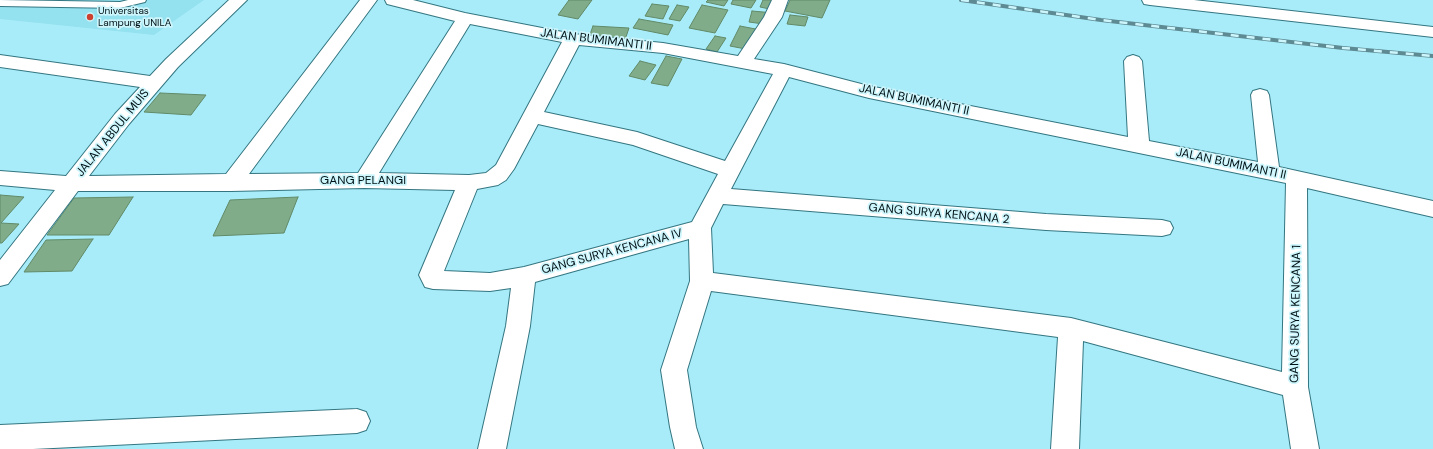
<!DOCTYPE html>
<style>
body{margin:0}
canvas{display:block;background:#a9ecf9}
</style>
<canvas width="1433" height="449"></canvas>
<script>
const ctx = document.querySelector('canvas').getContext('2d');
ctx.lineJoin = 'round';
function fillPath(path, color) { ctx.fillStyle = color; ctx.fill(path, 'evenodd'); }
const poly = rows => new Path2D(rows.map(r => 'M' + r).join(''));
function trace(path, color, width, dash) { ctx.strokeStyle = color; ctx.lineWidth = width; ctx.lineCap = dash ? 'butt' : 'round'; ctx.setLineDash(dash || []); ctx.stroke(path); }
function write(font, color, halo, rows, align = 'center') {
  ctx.font = font + ' "DM Sans",sans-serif'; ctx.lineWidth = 3.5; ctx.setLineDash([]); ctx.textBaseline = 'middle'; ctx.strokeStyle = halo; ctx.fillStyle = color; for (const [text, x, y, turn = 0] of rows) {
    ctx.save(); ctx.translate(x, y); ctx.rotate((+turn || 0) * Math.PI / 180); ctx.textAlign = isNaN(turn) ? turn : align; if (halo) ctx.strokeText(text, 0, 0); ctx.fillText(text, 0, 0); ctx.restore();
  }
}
const built = poly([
 [0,0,204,0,154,35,0,19]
]);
const building = poly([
 [569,0,592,0,578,19,558,15,569,0],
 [708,0,728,0,724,6,706,2,708,0],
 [733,0,756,0,751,8,731,4,733,0],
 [763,0,784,0,779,11,760,7,763,0],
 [790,0,830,0,822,18,785,11,790,0],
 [652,4,669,6,663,19,645,16,652,4],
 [677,5,689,7,680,21,669,19,677,5],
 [702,5,728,10,715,33,689,28,702,5],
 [752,11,774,13,771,25,749,22,752,11],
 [790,15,808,17,805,26,787,24,790,15],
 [639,19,673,25,668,35,633,28,639,19],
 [593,26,629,28,625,40,589,37,593,26],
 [740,26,766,31,756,51,730,46,740,26],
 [715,36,726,38,717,52,706,49,715,36],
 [666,56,682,59,668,86,651,83,666,56],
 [640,61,656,65,645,80,629,76,640,61],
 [160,93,206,95,191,115,144,112,160,93],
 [0,195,24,197,1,223,19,224,2,243,0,243,0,195],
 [133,197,109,235,47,235,74,198,133,197],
 [298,197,284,233,213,236,230,200,298,197],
 [93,239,72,271,24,272,46,240,93,239]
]);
const lane = poly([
 [0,0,120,2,128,0,146,0,145,2,120,8,0,6,0,0]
]);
const street = poly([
 [229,0,247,0,178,67,129,124,89,176,226,174,360,0,377,0,249,174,358,173,455,21,387,4,385,0,413,0,465,13,573,34,663,43,738,56,764,17,772,0,788,0,782,17,754,59,784,64,869,86,1128,137,1124,61,1127,57,1133,55,1139,57,1142,61,1149,141,1258,162,1251,95,1253,91,1260,89,1267,91,1269,95,1279,167,1433,201,1433,217,1307,188,1308,387,1319,449,1291,449,1283,395,1083,341,1079,449,1051,449,1058,337,711,291,687,370,696,427,703,449,675,449,670,427,661,370,690,281,689,239,535,282,530,326,506,449,478,449,506,326,511,288,490,291,433,289,425,287,419,275,455,190,364,188,231,191,78,191,8,284,0,286,0,260,55,190,0,185,0,171,66,176,115,114,140,87,0,67,0,55,150,76,166,59,229,0],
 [470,24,562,42,496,165,486,173,469,175,379,173,470,24],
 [579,45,663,53,773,74,725,161,637,132,544,112,579,45],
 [789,77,869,98,1286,183,1282,372,1071,318,713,273,711,228,723,204,1046,230,1162,236,1170,234,1173,228,1170,222,1162,220,1046,214,731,189,789,77],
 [538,124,633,145,718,174,692,222,524,267,490,273,444,271,477,189,498,185,506,180,514,169,538,124],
 [1142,0,1194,0,1433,27,1433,37,1150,5,1144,4,1142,0],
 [357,409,366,412,370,421,366,430,357,433,33,449,0,449,0,425,357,409]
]);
const rail = poly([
 [961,0,1101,20,1343,48,1433,56]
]);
const markers = [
 [90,17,4,"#cd4130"]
];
const farPoinames = [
 ["Universitas",98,11],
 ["Lampung UNILA",98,23]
];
const streetNames = [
 ["JALAN BUMIMANTI II",596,40,7],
 ["JALAN BUMIMANTI II",914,100,12],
 ["JALAN ABDUL MUIS",113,133,-51],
 ["JALAN BUMIMANTI II",1231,164,12],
 ["GANG PELANGI",363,181],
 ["GANG SURYA KENCANA 2",939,214,5],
 ["GANG SURYA KENCANA IV",612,252,-15],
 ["GANG SURYA KENCANA 1",1296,314,-89]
];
fillPath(built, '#94e1ef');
fillPath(building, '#81ac89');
trace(building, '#608a68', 1);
trace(lane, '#337681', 2);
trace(street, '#337681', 2);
fillPath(lane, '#fff');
fillPath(street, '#fff');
trace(rail, '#5d8a93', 4);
trace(rail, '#cdf5fc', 2.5, [8]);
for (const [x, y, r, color] of markers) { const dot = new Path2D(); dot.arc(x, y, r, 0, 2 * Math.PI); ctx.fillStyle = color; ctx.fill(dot); trace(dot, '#cdf5fc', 1.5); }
write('10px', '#001216', '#cdf5fc', farPoinames, 'left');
write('12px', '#001216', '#cdf5fc', streetNames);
</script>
